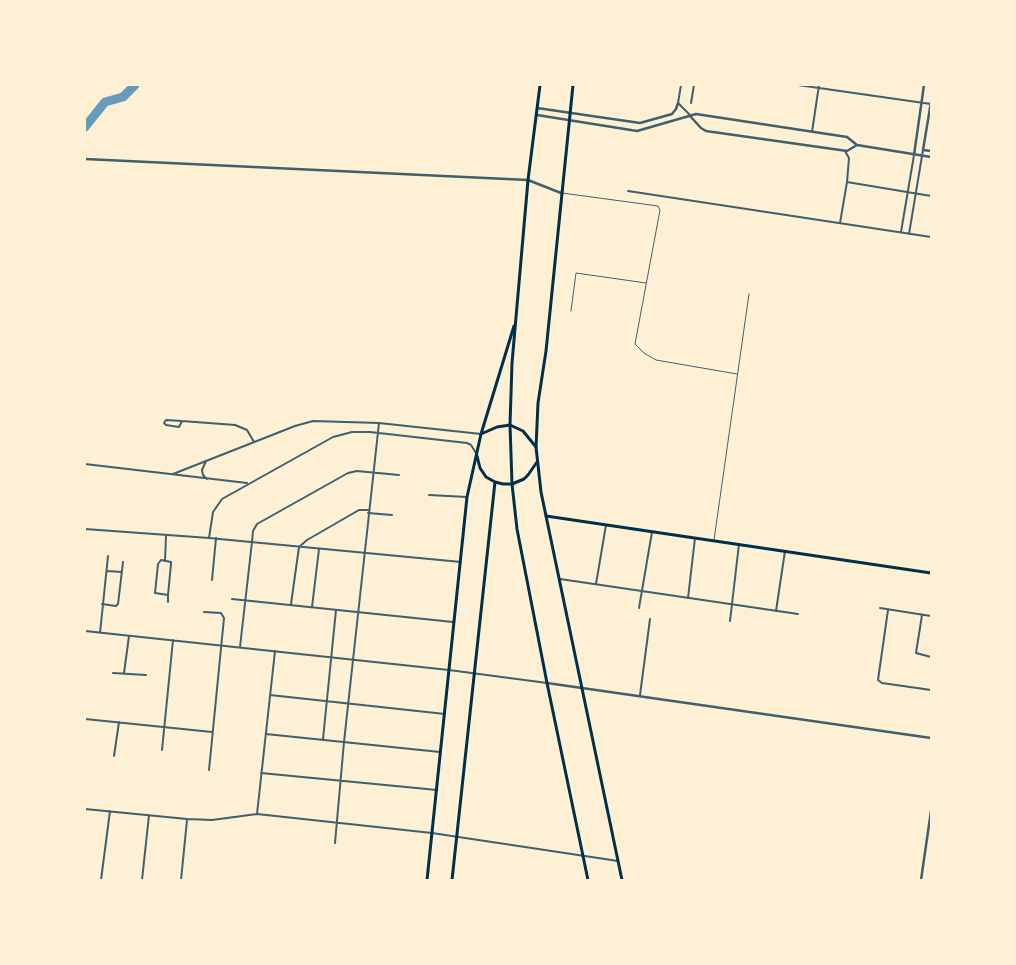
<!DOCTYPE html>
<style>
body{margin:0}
#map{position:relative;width:1016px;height:965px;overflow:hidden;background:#fdf0d5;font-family:Karla,sans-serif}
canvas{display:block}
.frame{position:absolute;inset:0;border:86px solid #fdf0d5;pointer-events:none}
</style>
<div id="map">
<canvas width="1016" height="965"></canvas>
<div class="frame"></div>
</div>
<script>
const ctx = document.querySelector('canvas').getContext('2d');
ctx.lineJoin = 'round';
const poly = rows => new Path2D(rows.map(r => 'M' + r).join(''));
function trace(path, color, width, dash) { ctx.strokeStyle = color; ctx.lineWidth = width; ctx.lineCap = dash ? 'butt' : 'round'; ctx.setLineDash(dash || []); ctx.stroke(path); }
const river = poly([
 [85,127,105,102,123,97,135,85]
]);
const service = poly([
 [562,193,658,206,660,210,635,344,644,353,656,360,737,374],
 [571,311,576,273,646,283],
 [714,540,749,294]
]);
const minor = poly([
 [681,85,678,103,690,115],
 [798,85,931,104],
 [691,103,694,85],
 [812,132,819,85],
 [847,182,931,196],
 [628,191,931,237],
 [840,223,847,182,849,158,845,151],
 [901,232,914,155],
 [909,234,923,150],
 [182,421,179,427,166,425,164,423,166,420,182,421,235,425,247,430,254,442],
 [206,461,202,470,203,475,207,479],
 [85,464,247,483],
 [173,474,295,426,313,421,379,423,481,434],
 [429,495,467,497],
 [368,513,392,515],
 [85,529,209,538,461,562],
 [209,538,213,512,222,499,333,437,352,432,370,432,467,443,471,445,476,453],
 [165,561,166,536],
 [107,571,122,572],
 [560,579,798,614],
 [212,580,216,538],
 [596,584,606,525],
 [688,598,695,538],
 [232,599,453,622],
 [168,602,168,595,171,564,171,562,161,560,158,564,155,593,168,595],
 [102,604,116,606,118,604,123,562],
 [291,604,299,547,307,540,359,510,368,510],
 [312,607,319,549],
 [639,608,652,532],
 [880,608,931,616],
 [888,610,878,680,882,683,931,690],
 [776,611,785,551],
 [204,612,221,613,224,618,209,770],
 [922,615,916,653,931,657],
 [730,621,739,544],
 [85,631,449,670,547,683],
 [100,633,108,556],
 [240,647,252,542,253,531,257,524,348,473,357,471,399,475],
 [113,673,146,675],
 [124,673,129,636],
 [270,695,445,714],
 [640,695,650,619],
 [85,719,212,732],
 [266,734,440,752],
 [323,739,336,610],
 [162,750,173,640],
 [114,756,119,722],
 [261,773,437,790],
 [85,809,187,819,212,820,257,814,432,833,618,861],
 [257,814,275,651],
 [335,843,344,742,379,423],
 [101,880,110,811],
 [142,880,149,815],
 [181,880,187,820]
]);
const tertiary = poly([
 [931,102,923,150,931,151],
 [537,108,640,123,672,114,676,109,678,103],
 [537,115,637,131,696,114,847,137,857,145],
 [690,116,701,128,706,131,847,151,857,145,931,157],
 [914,155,924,85],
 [85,159,528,180,561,193],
 [547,683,931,738],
 [921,880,931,811]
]);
const secondary = poly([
 [481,434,497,427,510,425,523,431,536,447],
 [477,456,480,468,486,477,495,482,503,484,512,484,524,479,528,475,537,462],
 [546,516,931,573],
 [427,880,467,497,481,434,514,326],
 [452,880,495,482]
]);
const primary = poly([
 [540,85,528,180,512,363,510,425,512,484,517,529,547,683,588,880],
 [573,85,546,351,538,403,536,447,541,492,622,880]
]);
trace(river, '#669bbc', 9);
trace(service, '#3f606c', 1);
trace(minor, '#3f606c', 2);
trace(tertiary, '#3f606c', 2.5);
trace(secondary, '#003049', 3);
trace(primary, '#003049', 3);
</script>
